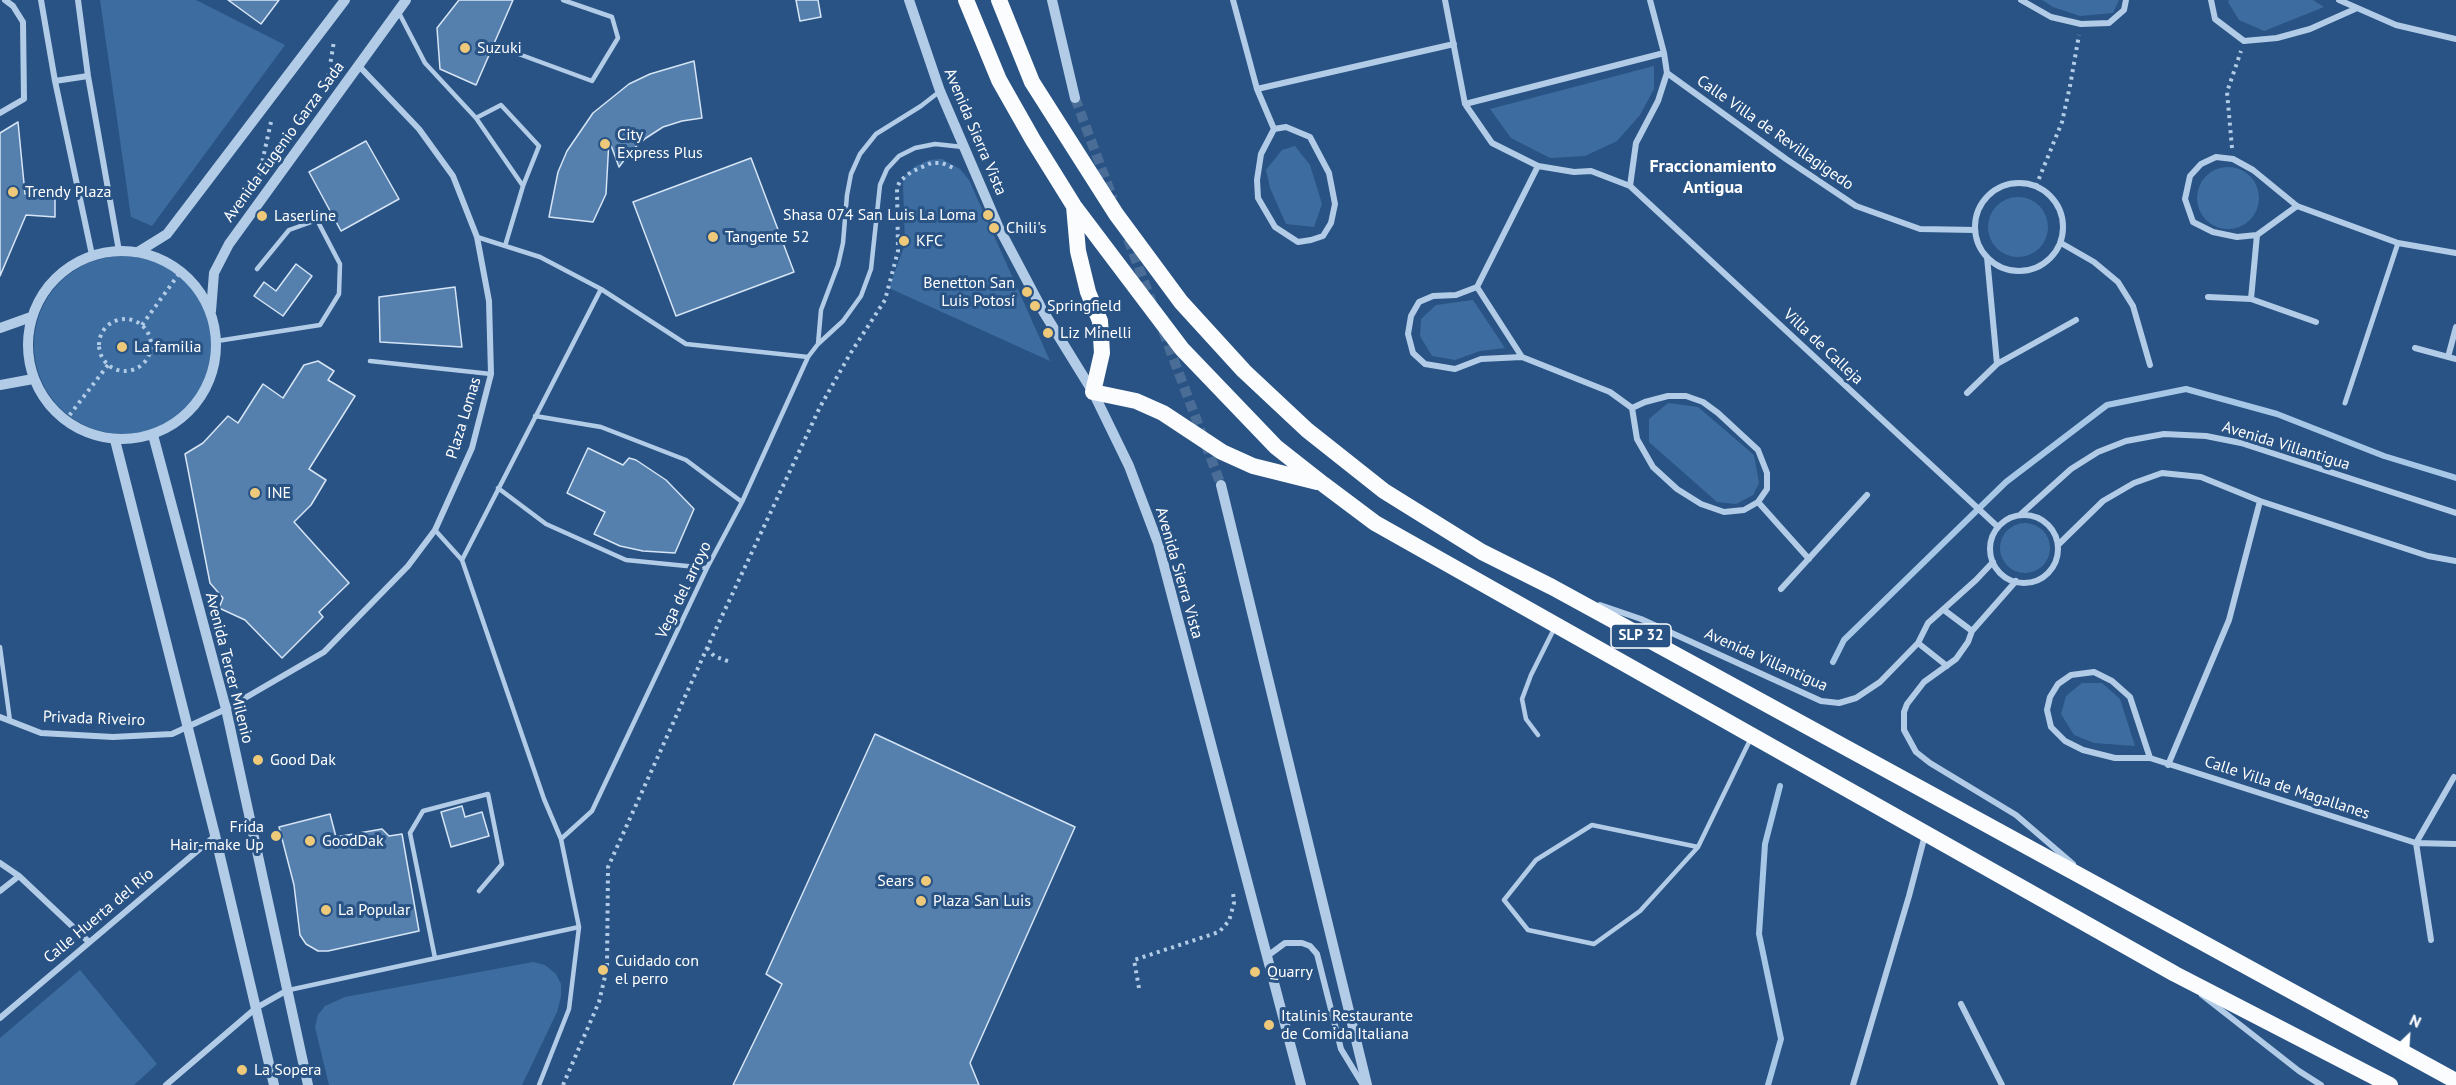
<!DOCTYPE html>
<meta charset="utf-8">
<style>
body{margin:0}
#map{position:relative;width:2456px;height:1085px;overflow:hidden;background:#295384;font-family:"PT Sans",sans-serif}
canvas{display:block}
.north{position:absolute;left:2378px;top:1007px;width:60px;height:60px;-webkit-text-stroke:4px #295384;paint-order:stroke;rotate:25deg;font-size:16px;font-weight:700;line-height:24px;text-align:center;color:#fff}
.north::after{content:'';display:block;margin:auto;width:21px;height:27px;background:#fff;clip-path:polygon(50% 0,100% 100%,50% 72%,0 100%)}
</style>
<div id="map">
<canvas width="2456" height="1085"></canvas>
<div class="north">N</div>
</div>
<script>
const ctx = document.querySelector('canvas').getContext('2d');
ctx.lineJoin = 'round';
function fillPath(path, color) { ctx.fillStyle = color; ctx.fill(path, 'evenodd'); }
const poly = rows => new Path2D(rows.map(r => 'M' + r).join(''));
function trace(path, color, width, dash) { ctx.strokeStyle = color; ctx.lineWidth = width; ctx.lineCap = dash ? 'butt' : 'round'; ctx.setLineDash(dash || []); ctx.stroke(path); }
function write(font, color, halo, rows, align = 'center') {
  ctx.font = font + ' "PT Sans",sans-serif'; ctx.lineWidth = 6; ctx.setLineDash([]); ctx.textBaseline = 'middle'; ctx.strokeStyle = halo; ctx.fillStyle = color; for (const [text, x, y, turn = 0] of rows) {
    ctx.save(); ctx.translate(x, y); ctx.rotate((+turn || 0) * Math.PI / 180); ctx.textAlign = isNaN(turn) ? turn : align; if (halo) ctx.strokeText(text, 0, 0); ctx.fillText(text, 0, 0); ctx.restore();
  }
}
const green = poly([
 [100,0,196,0,285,45,152,226,131,217],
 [2042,0,2119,0,2113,13,2080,16,2053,7],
 [2229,0,2313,0,2324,7,2264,31,2239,20,2228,2],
 [1654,66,1654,89,1640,115,1617,141,1585,156,1550,158,1511,138,1490,109],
 [1295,146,1310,165,1322,204,1314,227,1286,224,1270,188,1266,170,1282,150],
 [942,159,960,169,969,180,1050,361,889,288,905,244,903,184,905,176,914,167,929,160],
 '2197 198a31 31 0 1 1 62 0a31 31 0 1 1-62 0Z',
 '1988 227a30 30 0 1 1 60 0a30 30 0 1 1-60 0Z',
 '34 345a89 89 0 1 1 178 0a89 89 0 1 1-178 0Z',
 [1473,300,1505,348,1480,351,1455,360,1432,356,1420,336,1421,319,1436,305],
 [1668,403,1698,407,1754,455,1759,483,1753,495,1736,504,1717,502,1649,442,1649,419],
 '2000 548a25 25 0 1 1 50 0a25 25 0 1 1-50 0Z',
 [2082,683,2102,683,2120,699,2135,746,2094,743,2074,735,2061,714,2066,696],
 [533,962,545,965,556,974,561,984,561,996,557,1012,522,1085,329,1085,315,1027,318,1015,325,1006,345,997],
 [80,970,157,1064,134,1085,0,1085,0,1038]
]);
const stream = poly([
 [1833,662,1844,640,2006,482,2107,405,2186,389,2277,414,2384,456,2456,478],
 [1768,1085,1781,1039,1759,934,1765,844,1780,786]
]);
const building = poly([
 [228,0,279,0,261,24,228,0],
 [459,0,513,0,476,85,440,69,437,28,459,0],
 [796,0,818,0,821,17,800,21,796,0],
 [694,61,702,118,682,121,663,127,646,138,631,151,619,167,609,140,606,194,593,222,549,217,558,172,567,151,593,113,629,84,650,74,694,61],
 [18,122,25,194,55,189,55,217,26,215,0,276,0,133,18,122],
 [366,141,399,199,341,231,309,172,366,141],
 [751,158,794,272,676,316,633,202,751,158],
 [296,264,312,276,283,316,254,296,264,282,276,291,296,264],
 [455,287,462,347,380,342,379,297,455,287],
 [318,361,334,371,328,380,355,396,309,469,326,480,311,505,294,522,349,583,319,612,323,617,282,658,245,620,219,608,223,598,210,583,185,454,203,443,228,416,238,423,263,384,283,398,304,365,318,361],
 [588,448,623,465,629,458,636,460,666,480,694,509,675,553,643,551,620,546,594,534,605,512,567,493,588,448],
 [875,734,1075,827,970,1063,979,1085,733,1085,782,984,766,974,875,734],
 [462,806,465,817,482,812,489,836,451,847,441,812,462,806],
 [330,814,336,837,382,829,389,836,402,834,419,931,328,951,318,951,306,944,300,935,294,885,279,827,330,814]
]);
const tertiaryTunnel = poly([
 [1075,98,1113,199],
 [1128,239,1152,303],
 [1163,331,1221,485]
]);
const path = poly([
 [327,84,334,41],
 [2232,148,2227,92,2241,51],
 [259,176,271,122],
 [2036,186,2062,122,2070,86,2079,35],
 '99 345a26 26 0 1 1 52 0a26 26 0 1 1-52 0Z',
 [142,325,181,271],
 [65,421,108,365],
 [707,648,714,656,730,662],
 [1139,988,1134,960,1219,932,1229,921,1234,903,1233,892],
 [563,1085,599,1002,607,968,608,867,707,648,820,407,850,354,885,300,898,251,897,188,900,181,911,172,931,163,942,163,956,169]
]);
const service = poly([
 [398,11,425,63,476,118,523,186],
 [516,53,592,81,618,38,612,17,563,0],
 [476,118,501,105,539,146,523,186,505,246],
 [477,237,540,257,601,289,686,344,808,357],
 [217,341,320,325,339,294,340,264,317,220,289,230,257,269],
 [818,344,821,310,838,265,843,243,847,195,851,174,860,154,876,134,921,106,939,92],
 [370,361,491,374],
 [535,416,601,427,686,460,742,502],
 [498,488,546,524,626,560,707,568],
 [435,530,462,560,544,799,561,839,579,927,569,1009,539,1085],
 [462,560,601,289],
 [0,647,10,721],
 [1538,735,1526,719,1522,699,1531,675,1555,627],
 [561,839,592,811,707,568,742,502,808,357,818,344,843,321,861,296,871,269,880,185,887,169,899,156,915,148,935,144,963,147],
 [1698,847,1592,825,1536,860,1504,900,1528,930,1594,944,1640,911,1698,847,1751,738],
 [435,958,410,833,423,811,488,794,502,864,479,891],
 [289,990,579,927]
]);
const pedestrian = poly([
 [2345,403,2398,243]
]);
const minor = poly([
 [41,0,55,81,92,255],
 [78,0,88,76,119,251],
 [1233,0,1257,89,1274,129],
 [1445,0,1465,104,1492,143,1538,166,1574,172,1591,171,1630,186,1998,527],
 [2021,0,2051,17,2081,24,2109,23,2124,10,2126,0],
 [2211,0,2215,19,2244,41,2277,38,2310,29,2355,9],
 [2339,0,2396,25,2456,39],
 [1667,73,1786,159,1856,206,1920,229,1975,230],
 [55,81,88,76],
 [1257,89,1454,44],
 [1465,104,1664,53],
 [0,113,24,99,23,22,13,6,5,0],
 [1286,127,1310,137,1329,173,1335,204,1331,223,1323,236,1311,240,1298,242,1275,227,1258,198,1257,180,1261,154,1274,129,1286,127],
 [1538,166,1477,287,1456,295,1433,296,1419,302,1411,316,1408,334,1413,353,1425,364,1455,369,1481,359,1522,357,1610,392,1632,408,1637,439,1653,467,1677,489,1701,504,1724,512,1744,510,1758,502,1767,489,1767,473,1758,450,1718,413,1703,402,1686,396,1668,396,1645,402,1632,408],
 '1975 227a44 44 0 1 1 88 0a44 44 0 1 1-88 0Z',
 [1630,186,1636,143,1658,101,1667,73,1664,53,1650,0],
 [2297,206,2257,235,2237,237,2213,232,2193,222,2185,199,2190,176,2201,164,2216,157,2233,159,2253,170,2297,206,2398,243,2456,253],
 [2061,243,2094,262,2118,282,2133,306,2150,365],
 [1987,257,1997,364],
 [1477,287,1522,357],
 [2208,297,2251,299,2316,322],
 [2251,299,2257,235],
 [2415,348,2456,359],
 [2448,357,2456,327],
 [1967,393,1997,364,2076,320],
 [1758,502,1809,559],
 [2020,515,2071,469,2098,452,2126,441,2164,434,2206,436,2241,443,2456,513],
 '1990 549a34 34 0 1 1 68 0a34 34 0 1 1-68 0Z',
 [2058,545,2103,501,2134,483,2162,473,2201,477,2260,501,2428,556,2456,561],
 [2016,581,1972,631,1968,642,1956,659,1924,682,1907,704,1904,712,1904,730,1916,752,1930,763,2016,815,2073,864],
 [1781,589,1867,495],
 [1600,605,1641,619,1821,701,1839,703,1856,698,1880,682,1918,643,1928,623,1976,580,1993,562],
 [1944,610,1972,631],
 [1918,643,1947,666],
 [0,717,41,733,113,737,172,734,226,709,324,652,408,566,435,530,472,448,491,374,489,301,477,237,453,176,419,129,358,65],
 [2150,758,2130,697,2112,681,2094,672,2071,675,2058,684,2050,697,2047,710,2051,727,2065,741,2083,750,2115,758,2150,758,2416,843,2456,844],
 [2168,765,2229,620,2260,501],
 [0,863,19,876,89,942],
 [0,891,19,876],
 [2431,940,2416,843,2454,777],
 [1266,957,1285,943,1302,943,1310,946,1317,954,1341,1049,1363,1085],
 [2202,995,2299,1071,2321,1085],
 [1961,1004,2002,1085],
 [0,1018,215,836],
 [166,1085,256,1008,286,991],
 [1853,1085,1909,896,1925,835]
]);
const tertiary = poly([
 [909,0,940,91,998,226,1043,311,1093,392,1129,466,1158,543,1301,1085],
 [1052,0,1075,98],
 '28 345a94 94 0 1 1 188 0a94 94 0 1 1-188 0Z',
 [138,252,167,234,345,0],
 [211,311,214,273,229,244,406,0],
 [0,328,31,317],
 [0,385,33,379],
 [153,435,226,709,308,1085],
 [115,440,215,835,274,1085],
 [1221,485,1367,1085]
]);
const trunk = poly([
 [966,0,999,80,1033,140,1074,206,1182,349,1276,447,1323,484,1375,523,2175,974,2390,1085],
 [999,0,1032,82,1116,214,1181,302,1244,371,1307,430,1384,491,1482,552,1552,587,2456,1081],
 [1074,206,1078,251,1088,292,1100,321,1102,353,1093,392,1136,401,1163,413,1222,452,1253,466,1317,482]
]);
const markers = [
 [465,48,6,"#eec979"],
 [605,144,6,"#eec979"],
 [13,192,6,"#eec979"],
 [988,215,6,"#eec979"],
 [262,216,6,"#eec979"],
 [994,228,6,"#eec979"],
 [713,237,6,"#eec979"],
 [904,241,6,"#eec979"],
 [1027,292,6,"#eec979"],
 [1035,306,6,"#eec979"],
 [1048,333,6,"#eec979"],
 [122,347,6,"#eec979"],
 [255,493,6,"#eec979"],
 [258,760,6,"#eec979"],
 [276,836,6,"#eec979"],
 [310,841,6,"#eec979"],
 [926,881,6,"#eec979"],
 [921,901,6,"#eec979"],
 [326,910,6,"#eec979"],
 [603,970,6,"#eec979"],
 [1255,972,6,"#eec979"],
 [1269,1025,6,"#eec979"],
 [242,1070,6,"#eec979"]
];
const shields = [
 [1641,636,60]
];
const shieldNames = [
 ["SLP 32",1641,636]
];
const poiNames = [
 ["Suzuki",477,48],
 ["City",617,135],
 ["Express Plus",617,153],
 ["Trendy Plaza",25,192],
 ["Shasa 074 San Luis La Loma",976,215,"right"],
 ["Laserline",274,216],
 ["Chili's",1006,228],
 ["Tangente 52",725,237],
 ["KFC",916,241],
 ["Benetton San",1015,283,"right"],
 ["Luis Potosí",1015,301,"right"],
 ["Springfield",1047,306],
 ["Liz Minelli",1060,333],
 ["La familia",134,347],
 ["INE",267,493],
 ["Good Dak",270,760],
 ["Frida",264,827,"right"],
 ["Hair-make Up",264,845,"right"],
 ["GoodDak",322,841],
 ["Sears",914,881,"right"],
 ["Plaza San Luis",933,901],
 ["La Popular",338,910],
 ["Cuidado con",615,961],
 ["el perro",615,979],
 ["Quarry",1267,972],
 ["Italinis Restaurante",1281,1016],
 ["de Comida Italiana",1281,1034],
 ["La Sopera",254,1070]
];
const streetNames = [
 ["Avenida Sierra Vista",975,132,67],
 ["Calle Villa de Revillagigedo",1775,133,35],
 ["Avenida Eugenio Garza Sada",284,142,-54],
 ["Villa de Calleja",1823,347,43],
 ["Plaza Lomas",464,418,-73],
 ["Avenida Villantigua",2286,446,17],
 ["Avenida Sierra Vista",1179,573,74],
 ["Vega del arroyo",684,590,-64],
 ["Avenida Villantigua",1766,660,24],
 ["Avenida Tercer Milenio",229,668,76],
 ["Privada Riveiro",94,719,2],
 ["Calle Villa de Magallanes",2287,788,18],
 ["Calle Huerta del Río",99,916,-40]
];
const neighbourhoodNames = [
 ["Fraccionamiento",1713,167],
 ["Antigua",1713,188]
];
fillPath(green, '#3d6da0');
trace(stream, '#a7c7e7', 6);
fillPath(building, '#557fad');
trace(building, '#d6e5f6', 1.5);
trace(tertiaryTunnel, '#496d96', 10, [10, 5]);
trace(path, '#b2cce7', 4, [3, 4.5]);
trace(service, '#b2cce7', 4.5);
trace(pedestrian, '#b2cce7', 5);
trace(minor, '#b2cce7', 6);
trace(tertiary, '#b2cce7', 10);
trace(trunk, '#fafcfe', 16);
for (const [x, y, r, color] of markers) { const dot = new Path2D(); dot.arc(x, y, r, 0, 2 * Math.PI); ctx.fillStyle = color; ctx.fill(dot); trace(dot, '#295384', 2); }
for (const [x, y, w] of shields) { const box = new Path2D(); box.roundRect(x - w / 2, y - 12, w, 24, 4.5); ctx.fillStyle = '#295384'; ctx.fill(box); trace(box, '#fff', 1.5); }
write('bold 15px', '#fff', null, shieldNames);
write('16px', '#fff', '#295384', poiNames, 'left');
write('16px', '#fff', '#295384', streetNames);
write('bold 18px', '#fff', '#295384', neighbourhoodNames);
</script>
